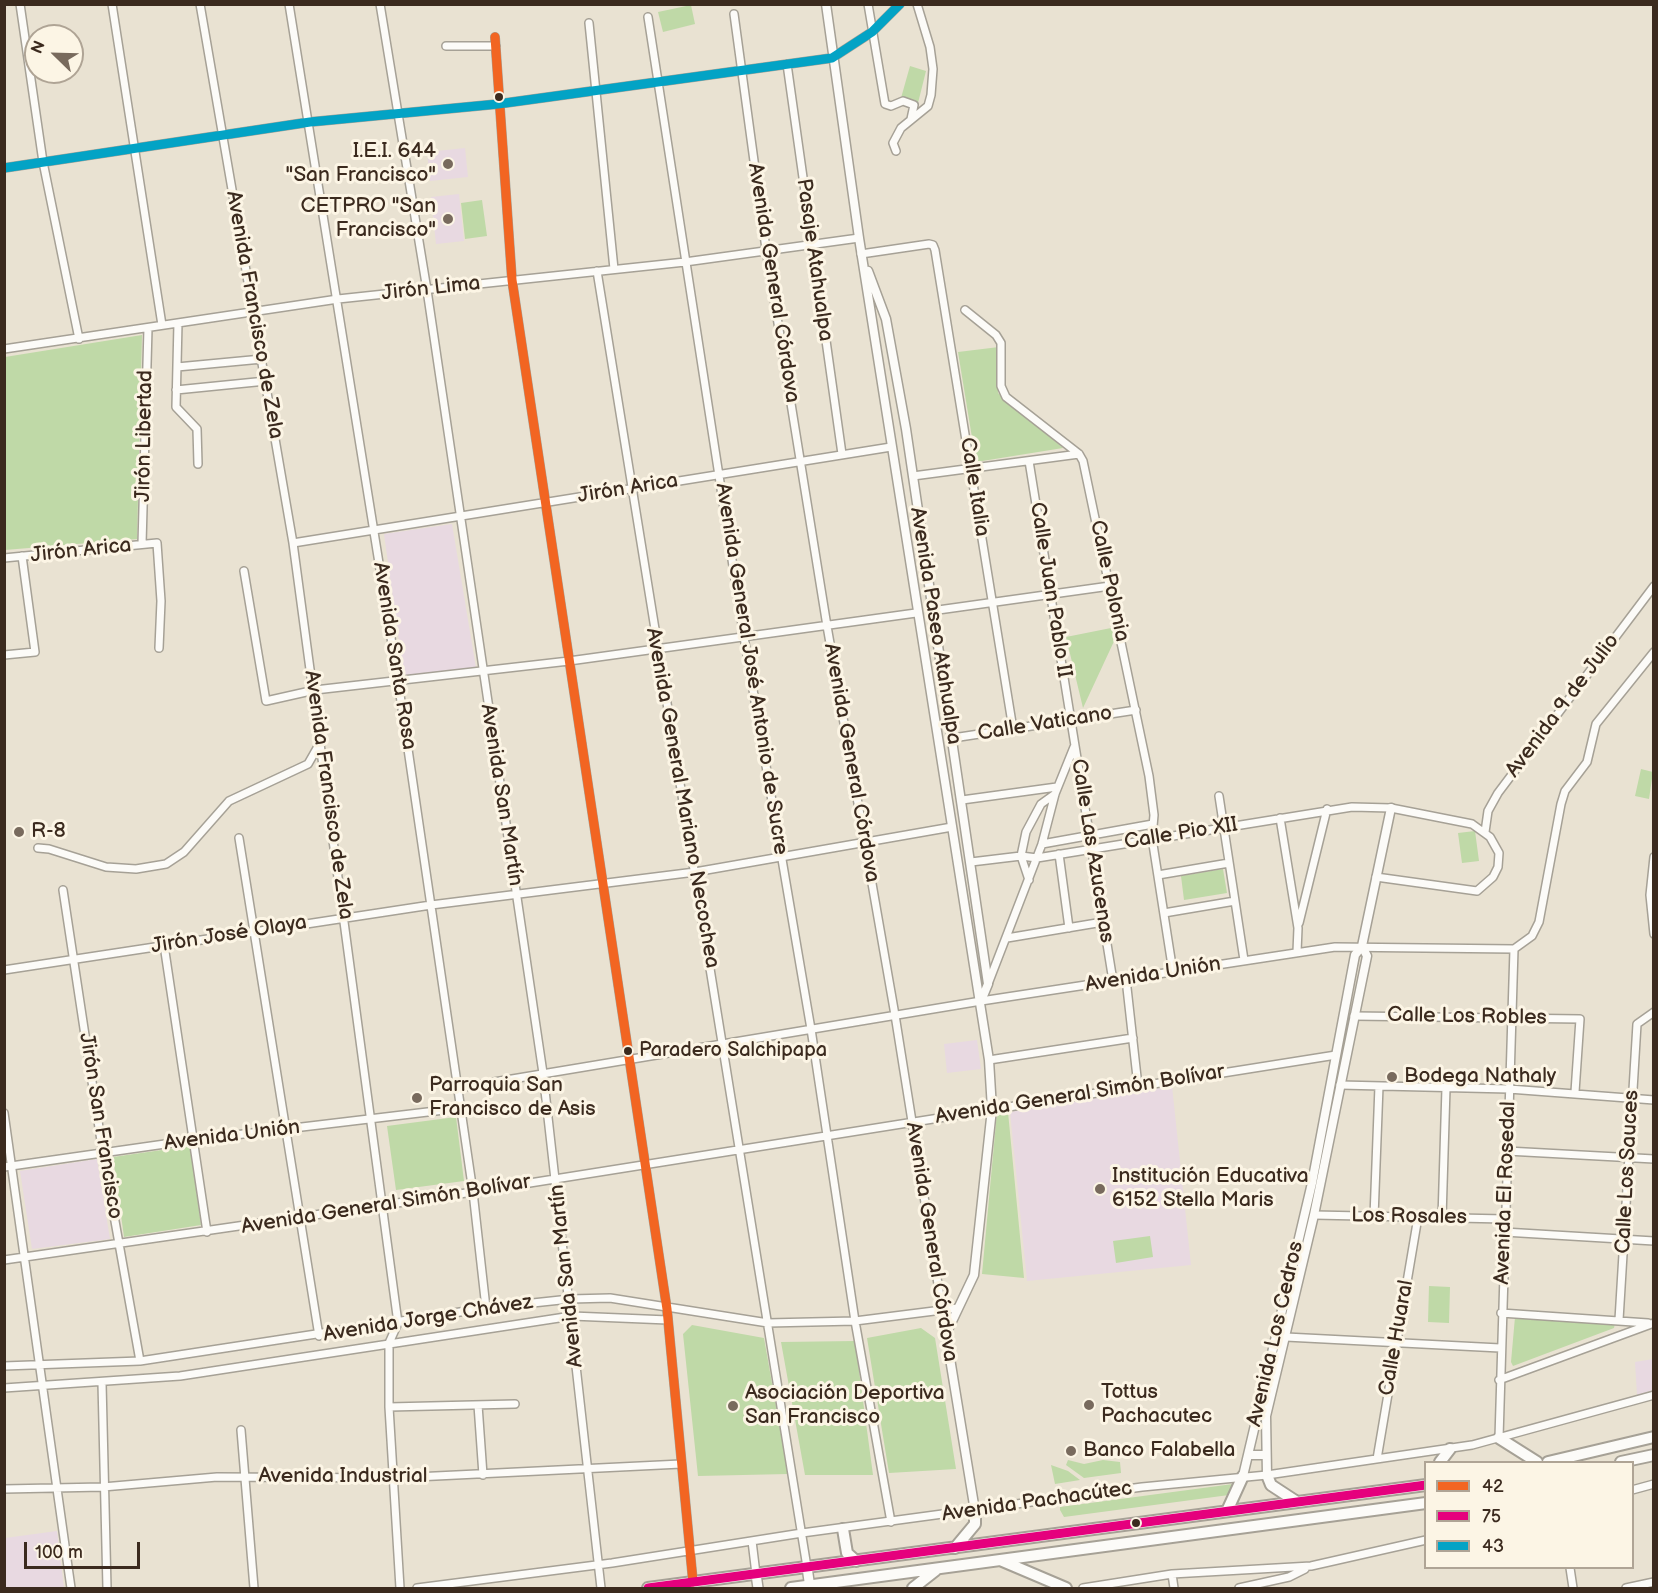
<!DOCTYPE html>
<meta charset="utf-8">
<style>
body{margin:0}
#map{position:relative;width:1658px;height:1593px;overflow:hidden;background:#e9e2d2;font-family:"Balsamiq Sans",sans-serif}
canvas{display:block}
.frame{position:absolute;inset:0;border:6px solid #3b2a1e;pointer-events:none}
.legend{position:absolute;left:1424px;top:1461px;width:210px;height:108px;box-sizing:border-box;background:#fcf5e5;border:2px solid #afa495;margin:0;padding:8px 10px;list-style:none;font-size:18px;color:#3b2a1e}
.legend li{display:flex;align-items:center;gap:12px;height:30px}
.legend b{width:30px;border:2px solid #afa495}
.north{position:absolute;left:24px;top:24px;width:60px;height:60px;box-sizing:border-box;background:#fcf5e5;border:2px solid #afa495;border-radius:50%;rotate:293deg;font-size:16px;font-weight:700;line-height:24px;text-align:center;color:#3b2a1e}
.north::after{content:'';display:block;margin:auto;width:21px;height:27px;background:#786a5d;clip-path:polygon(50% 0,100% 100%,50% 72%,0 100%)}
.scale{position:absolute;left:24px;top:1542px;width:116px;height:27px;box-sizing:border-box;border:3px solid #3b2a1e;border-top:0;padding-left:8px;font-size:18px;line-height:21px;white-space:nowrap;color:#3b2a1e;-webkit-text-stroke:4px #fcf5e5;paint-order:stroke}
</style>
<div id="map">
<canvas width="1658" height="1593"></canvas>
<div class="frame"></div>
<ul class="legend">
<li><b style="height:8px;background:#f26522"></b>42</li>
<li><b style="height:8px;background:#e5007d"></b>75</li>
<li><b style="height:8px;background:#03a3c5"></b>43</li>
</ul>
<div class="north">N</div>
<div class="scale">100 m</div>
</div>
<script>
const ctx = document.querySelector('canvas').getContext('2d');
ctx.lineJoin = 'round';
function fillPath(path, color) { ctx.fillStyle = color; ctx.fill(path, 'evenodd'); }
const poly = rows => new Path2D(rows.map(r => 'M' + r).join(''));
function trace(path, color, width, dash) { ctx.strokeStyle = color; ctx.lineWidth = width; ctx.lineCap = dash ? 'butt' : 'round'; ctx.setLineDash(dash || []); ctx.stroke(path); }
function write(font, color, halo, rows, align = 'center') {
  ctx.font = font + ' "Balsamiq Sans",sans-serif'; ctx.lineWidth = 6; ctx.setLineDash([]); ctx.textBaseline = 'middle'; ctx.strokeStyle = halo; ctx.fillStyle = color; for (const [text, x, y, turn = 0] of rows) {
    ctx.save(); ctx.translate(x, y); ctx.rotate((+turn || 0) * Math.PI / 180); ctx.textAlign = isNaN(turn) ? turn : align; if (halo) ctx.strokeText(text, 0, 0); ctx.fillText(text, 0, 0); ctx.restore();
  }
}
const built = poly([
 [465,148,468,177,430,181,427,152],
 [459,194,464,241,436,244,431,197],
 [452,524,476,668,404,677,384,534],
 [977,1040,981,1069,947,1073,944,1044],
 [1172,1086,1191,1265,1027,1281,1010,1112],
 [97,1159,110,1239,32,1249,20,1171],
 [1653,1359,1653,1390,1637,1395,1635,1362],
 [57,1531,64,1588,5,1588,5,1538]
]);
const green = poly([
 [691,5,695,24,663,32,658,12],
 [910,66,926,71,918,103,901,98],
 [482,200,487,236,465,239,461,203],
 [142,335,137,539,5,550,5,357],
 [999,347,998,393,1063,448,976,462,958,352],
 [1116,627,1116,637,1083,708,1066,637],
 [1641,769,1653,772,1649,799,1635,796],
 [1475,831,1479,861,1462,863,1458,833],
 [1223,869,1227,893,1184,900,1181,876],
 [997,1112,1008,1112,1024,1278,982,1274],
 [456,1117,464,1181,396,1190,387,1126],
 [190,1146,201,1225,124,1237,113,1157],
 [1150,1236,1153,1257,1116,1263,1113,1241],
 [1429,1286,1450,1287,1449,1323,1428,1322],
 [1515,1317,1615,1323,1614,1328,1513,1366,1511,1362],
 [692,1325,764,1338,788,1474,698,1476,683,1334],
 [921,1328,935,1338,956,1469,889,1473,867,1338],
 [855,1341,873,1475,805,1475,781,1342],
 [1068,1460,1084,1464,1103,1460,1120,1462,1121,1473,1084,1478,1066,1465],
 [1051,1465,1068,1471,1080,1480,1055,1484],
 [1233,1484,1229,1495,1064,1517,1060,1510,1060,1507]
]);
const minor = poly([
 [20,4,43,162,79,339],
 [112,4,162,325],
 [200,4,293,543,398,1323,389,1343,389,1407,400,1588],
 [289,4,398,681,473,1192,486,1308],
 [380,4,427,290,543,1073,601,1588],
 [868,4,885,104,891,106,903,101,914,105,911,119],
 [734,14,766,249,827,626,895,1015,946,1334],
 [648,17,744,637,811,1029,855,1321,891,1522],
 [589,23,614,269],
 [495,37,512,280,667,1309,693,1582],
 [446,46,496,46],
 [787,64,842,454],
 [896,151,893,143,901,128,928,106,931,95,933,69,930,47,917,4],
 [4,168,310,122,498,104,832,58,872,32,900,4],
 [861,254,929,244,933,245,935,250,1013,729],
 [597,271,807,1567],
 [965,310,996,335,1001,343,1001,386,1006,397,1079,454,1083,461,1149,776,1154,815,1152,838,1173,972],
 [178,323,176,407,197,429,198,464],
 [4,349,338,299,685,262,859,238],
 [177,367,262,359],
 [176,390,266,381],
 [1029,461,1113,981],
 [913,476,1079,454],
 [293,543,891,447],
 [142,544,148,328],
 [4,558,157,543,161,601,159,648],
 [244,571,266,701,315,690,569,661,916,613],
 [931,611,1110,586],
 [4,655,35,652,22,556],
 [953,738,1136,710],
 [1219,796,1244,960],
 [962,800,1057,787],
 [1280,818,1298,928,1297,952],
 [1485,832,1488,811,1498,793,1654,586],
 [239,838,319,1336],
 [1042,844,1153,824],
 [38,848,49,849,106,867,136,869,166,864,184,852,229,801,308,764,320,743],
 [1059,854,1069,928],
 [1654,857,1650,895,1654,934],
 [971,862,1021,856,1037,858,1352,807,1391,808,1472,824,1490,837,1499,853,1498,867,1493,877,1477,891,1376,877],
 [1158,875,1229,863],
 [1029,880,1021,856,1026,832,1041,804,1055,794],
 [63,890,103,1154,140,1361],
 [1164,913,1235,901],
 [1299,923,1327,809],
 [1007,938,1103,922],
 [164,945,207,1232],
 [4,970,431,905,695,872,952,827],
 [1126,979,1138,1086],
 [988,984,1042,844,1055,794,1074,747],
 [1354,1016,1580,1019,1575,1092],
 [989,1060,1133,1038],
 [1340,1085,1509,1089,1654,1100],
 [458,1088,981,1001,1335,947,1514,949,1532,936,1539,922,1561,804,1565,791,1587,762,1596,724,1654,652],
 [4,1113,71,1588],
 [1507,1151,1654,1159],
 [4,1167,193,1140,461,1108],
 [1314,1215,1505,1219],
 [1374,1217,1379,1086],
 [1442,1218,1446,1088],
 [1504,1232,1654,1241],
 [4,1260,473,1192,1336,1055],
 [1501,1313,1648,1323],
 [1619,1320,1637,1024,1654,1012],
 [1286,1337,1500,1348],
 [4,1366,140,1361,486,1308,570,1299,610,1298,768,1323,855,1321,958,1308],
 [1499,1380,1654,1323],
 [102,1383,107,1588],
 [4,1388,180,1376,572,1316,668,1320],
 [478,1405,483,1475],
 [389,1407,515,1404],
 [241,1430,254,1588],
 [1499,1438,1514,949],
 [1377,1459,1418,1217],
 [4,1489,103,1487,217,1477,395,1478,681,1464],
 [1632,1490,1654,1484],
 [752,1541,756,1574],
 [1570,1568,1573,1588],
 [1172,1574,1174,1588],
 [417,1588,612,1563,802,1533,1142,1487,1267,1475,1472,1445,1654,1395],
 [1083,1588,1172,1574,1311,1566,1426,1540],
 [1239,1588,1289,1577,1305,1569],
 [1626,1588,1654,1582]
]);
const tertiary = poly([
 [826,4,859,238,989,1060,992,1109,974,1275,946,1334,975,1511],
 [868,271,886,319,906,429,988,984,981,1001],
 [1362,946,1391,808],
 [1248,1455,1266,1455],
 [1243,1476,1312,1183,1355,955,1362,946,1367,956,1314,1215,1266,1416,1267,1475]
]);
const secondary = poly([
 [807,1567,810,1588],
 [756,1574,758,1588]
]);
const primary = poly([
 [1499,1438,1537,1462],
 [1440,1462,1450,1449],
 [1548,1462,1654,1437],
 [1621,1462,1654,1455],
 [1267,1475,1271,1485,1297,1502],
 [1227,1511,1243,1476],
 [843,1529,847,1553,856,1561],
 [955,1548,975,1524,975,1511],
 [1000,1560,1066,1588],
 [648,1588,1426,1485],
 [791,1588,1426,1503],
 [913,1588,936,1570]
]);
const bus1 = poly([
 [495,37,512,280,667,1309,693,1582]
]);
const bus2 = poly([
 [648,1588,1426,1485]
]);
const bus3 = poly([
 [4,168,310,122,498,104,832,58,872,32,900,4]
]);
const markers = [
 [499,97,5,"#3b2a1e"],
 [448,164,6,"#786a5d"],
 [448,219,6,"#786a5d"],
 [19,832,6,"#786a5d"],
 [628,1051,5,"#3b2a1e"],
 [1392,1077,6,"#786a5d"],
 [417,1098,6,"#786a5d"],
 [1100,1189,6,"#786a5d"],
 [1089,1405,6,"#786a5d"],
 [733,1406,6,"#786a5d"],
 [1071,1451,6,"#786a5d"],
 [1136,1523,5,"#3b2a1e"]
];
const busNames = [
 ["Paradero Salchipapa",639,1051]
];
const poiNames = [
 ["I.E.I. 644",436,152,"right"],
 ["\"San Francisco\"",436,176,"right"],
 ["CETPRO \"San",436,207,"right"],
 ["Francisco\"",436,231,"right"],
 ["R-8",31,832],
 ["Bodega Nathaly",1404,1077],
 ["Parroquia San",429,1086],
 ["Francisco de Asis",429,1110],
 ["Institución Educativa",1112,1177],
 ["6152 Stella Maris",1112,1201],
 ["Tottus",1101,1393],
 ["Pachacutec",1101,1417],
 ["Asociación Deportiva",745,1394],
 ["San Francisco",745,1418],
 ["Banco Falabella",1083,1451]
];
const streetNames = [
 ["Pasaje Atahualpa",814,260,82],
 ["Avenida General Córdova",773,283,81],
 ["Jirón Lima",431,289,-6],
 ["Avenida Francisco de Zela",254,315,80],
 ["Jirón Libertad",145,436,-89],
 ["Calle Italia",974,487,81],
 ["Jirón Arica",628,489,-9],
 ["Jirón Arica",81,551,-6],
 ["Calle Polonia",1109,581,78],
 ["Calle Juan Pablo II",1050,590,81],
 ["Avenida Paseo Atahualpa",935,626,81],
 ["Avenida Santa Rosa",394,656,81],
 ["Avenida General José Antonio de Sucre",751,669,81],
 ["Avenida 9 de Julio",1563,706,-53],
 ["Calle Vaticano",1045,724,-9],
 ["Avenida General Córdova",851,763,80],
 ["Avenida Francisco de Zela",328,795,82],
 ["Avenida San Martín",501,795,81],
 ["Avenida General Mariano Necochea",682,798,80],
 ["Calle Pio XII",1181,834,-9],
 ["Calle Las Azucenas",1092,851,81],
 ["Jirón José Olaya",229,935,-9],
 ["Avenida Unión",1153,975,-9],
 ["Calle Los Robles",1467,1017,1],
 ["Avenida General Simón Bolívar",1080,1095,-9],
 ["Jirón San Francisco",100,1126,81],
 ["Avenida Unión",232,1136,-7],
 ["Calle Los Sauces",1628,1172,-87],
 ["Avenida El Rosedal",1506,1193,-88],
 ["Avenida General Simón Bolívar",386,1205,-9],
 ["Los Rosales",1409,1217,1],
 ["Avenida General Córdova",931,1242,81],
 ["Avenida San Martín",567,1276,-96],
 ["Avenida Jorge Chávez",428,1319,-9],
 ["Avenida Los Cedros",1276,1334,-77],
 ["Calle Huaral",1397,1338,-80],
 ["Avenida Industrial",343,1477],
 ["Avenida Pachacútec",1037,1502,-8]
];
fillPath(built, '#e8d9e1');
fillPath(green, '#bfd9a7');
trace(minor, '#a6a196', 10);
trace(tertiary, '#a6a196', 11);
trace(secondary, '#a6a196', 12);
trace(primary, '#a6a196', 14);
trace(minor, '#fcfbf8', 7);
trace(tertiary, '#fcfbf8', 8);
trace(secondary, '#fcfbf8', 9);
trace(primary, '#fcfbf8', 10);
trace(bus1, '#f26522', 9);
trace(bus2, '#e5007d', 9);
trace(bus3, '#03a3c5', 9);
for (const [x, y, r, color] of markers) { const dot = new Path2D(); dot.arc(x, y, r, 0, 2 * Math.PI); ctx.fillStyle = color; ctx.fill(dot); trace(dot, '#fcf5e5', 2); }
write('20px', '#3b2a1e', '#fcf5e5', busNames, 'left');
write('21px', '#3b2a1e', '#fcf5e5', poiNames, 'left');
write('21px', '#3b2a1e', '#fcf5e5', streetNames);
</script>
